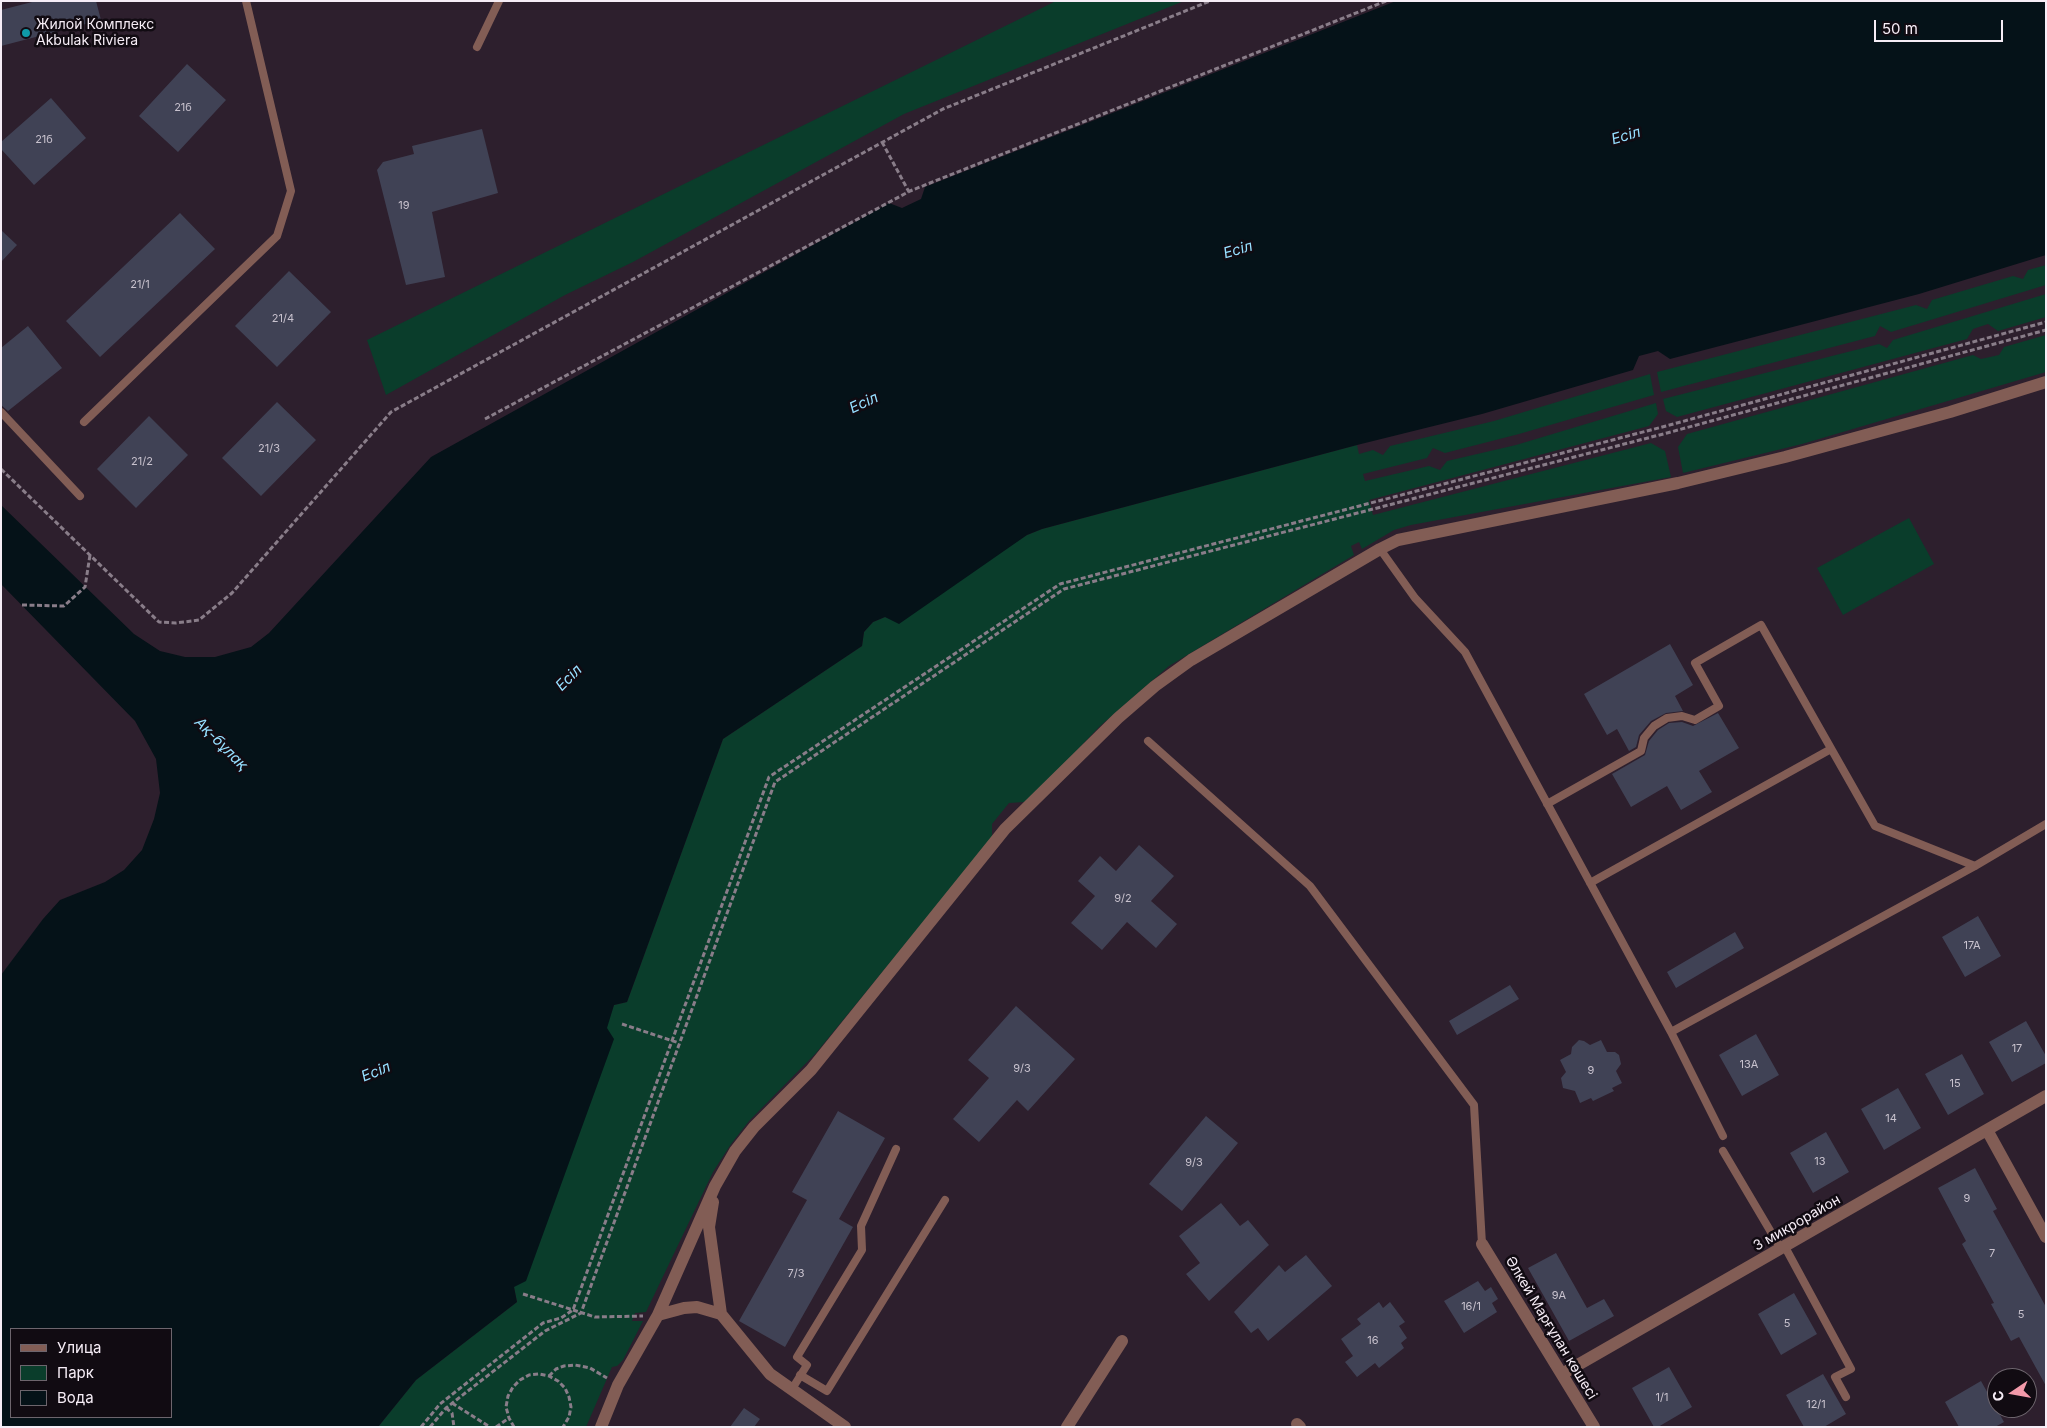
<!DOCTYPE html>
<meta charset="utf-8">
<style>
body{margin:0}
#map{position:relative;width:2047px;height:1428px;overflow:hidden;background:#2d1f2d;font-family:Inter,sans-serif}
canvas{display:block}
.frame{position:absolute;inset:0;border:2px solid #f6edf6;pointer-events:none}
.legend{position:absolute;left:10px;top:1328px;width:162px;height:90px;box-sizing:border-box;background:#110b12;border:1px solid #6d656d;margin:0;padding:6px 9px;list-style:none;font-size:15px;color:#f6edf6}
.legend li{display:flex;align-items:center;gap:10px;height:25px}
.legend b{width:25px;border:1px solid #6d656d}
.north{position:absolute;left:1987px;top:1368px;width:50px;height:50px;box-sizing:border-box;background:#110b12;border:1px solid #6d656d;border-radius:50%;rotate:258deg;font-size:14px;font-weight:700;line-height:20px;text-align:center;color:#f6edf6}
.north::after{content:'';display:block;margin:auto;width:18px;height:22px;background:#f39aaa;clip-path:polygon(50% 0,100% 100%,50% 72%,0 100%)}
.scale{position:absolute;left:1874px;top:20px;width:129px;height:22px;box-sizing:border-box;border:2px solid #f6edf6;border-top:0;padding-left:6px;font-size:15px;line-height:18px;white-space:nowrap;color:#f6edf6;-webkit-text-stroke:4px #110b12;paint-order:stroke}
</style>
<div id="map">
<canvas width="2047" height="1428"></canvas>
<div class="frame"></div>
<ul class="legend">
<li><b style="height:6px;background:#825d55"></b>Улица</li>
<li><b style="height:14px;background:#0a3d2b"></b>Парк</li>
<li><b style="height:14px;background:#051218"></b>Вода</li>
</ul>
<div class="north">С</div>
<div class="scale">50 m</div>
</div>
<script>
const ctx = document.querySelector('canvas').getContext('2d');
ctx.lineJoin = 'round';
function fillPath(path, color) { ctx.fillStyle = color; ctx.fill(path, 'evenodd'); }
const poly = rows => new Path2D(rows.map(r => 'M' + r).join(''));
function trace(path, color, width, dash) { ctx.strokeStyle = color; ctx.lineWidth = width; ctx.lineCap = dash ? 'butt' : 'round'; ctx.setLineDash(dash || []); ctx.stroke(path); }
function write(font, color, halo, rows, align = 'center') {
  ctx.font = font + ' Inter,sans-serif'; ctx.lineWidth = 5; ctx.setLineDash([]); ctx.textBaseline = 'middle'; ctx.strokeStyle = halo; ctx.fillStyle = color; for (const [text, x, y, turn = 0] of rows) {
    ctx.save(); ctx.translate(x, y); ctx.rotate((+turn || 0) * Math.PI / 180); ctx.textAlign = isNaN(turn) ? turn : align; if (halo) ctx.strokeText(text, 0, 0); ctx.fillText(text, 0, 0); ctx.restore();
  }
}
const green = poly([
 [1056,1,1184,1,904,114,633,262,565,295,386,395,367,340],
 [2046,265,2046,285,1891,332,1880,326,1875,336,1661,392,1657,372,1916,305,1927,309,1932,300,2013,276,2023,279,2028,270],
 [2046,294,2046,317,1998,331,1988,324,1973,329,1967,339,1677,417,1666,411,1663,399,1879,344,1887,348,1893,340],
 [2046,335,2046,372,1802,444,1683,473,1678,447,1687,434,1973,355,1981,359,1999,355,2004,347],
 [1650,374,1654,395,1519,434,1445,453,1433,448,1427,458,1363,474,1365,481,1429,466,1440,470,1447,461,1516,445,1656,403,1658,414,1649,426,1369,500,1373,515,1651,443,1665,451,1671,477,1411,525,1394,530,1362,549,1359,542,1351,546,1354,555,1169,666,1099,727,1033,797,1024,802,1009,803,992,824,992,838,816,1053,749,1121,731,1144,713,1172,646,1312,635,1313,632,1321,643,1321,623,1360,617,1366,612,1367,586,1427,378,1427,416,1380,517,1302,514,1287,614,1005,627,1002,723,739,862,646,864,632,873,622,885,617,892,619,1027,535,1042,529,1357,445,1359,454,1373,450,1383,455,1390,446,1494,421],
 [1909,518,1934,564,1843,615,1817,568]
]);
const water = poly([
 [1396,1,2046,1,2046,255,1919,294,1670,359,1658,351,1639,356,1633,370,1482,414,1357,445,1042,529,1027,535,899,624,885,617,873,622,864,632,862,646,723,739,627,1002,614,1005,607,1028,614,1039,526,1281,514,1287,517,1302,416,1380,378,1427,1,1427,1,975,43,919,60,900,105,882,124,870,142,850,154,819,160,793,156,759,135,721,1,584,1,505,134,634,160,651,185,657,215,657,251,647,269,633,431,457,889,203,902,208,921,199,925,187],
 [11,1329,171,1329,171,1417,11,1417]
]);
const building = poly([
 [36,1,96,1,101,20,1,46,1,10],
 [187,64,226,100,178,152,139,116],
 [51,98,86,138,34,185,1,149,1,142],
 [482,129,498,193,432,212,445,277,406,285,377,170,383,162,414,154,412,146],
 [180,213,215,249,100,357,66,321],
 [1,230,17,245,1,262],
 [289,271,331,312,277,367,235,326],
 [28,326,62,368,8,411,1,405,1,348],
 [277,402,316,440,261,496,222,458],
 [149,416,188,455,136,508,97,469],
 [1670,644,1693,685,1675,696,1683,711,1666,713,1651,721,1639,735,1636,747,1629,751,1617,729,1607,735,1584,694],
 [1718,713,1739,748,1699,771,1712,792,1681,810,1667,786,1631,807,1612,774,1645,755,1649,741,1658,730,1669,723,1682,722,1693,726],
 [1139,845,1174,876,1151,901,1177,924,1156,948,1127,922,1102,950,1071,923,1095,896,1078,881,1100,856,1116,871],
 [1978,916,2001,956,1965,977,1942,937],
 [1735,932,1744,948,1676,988,1667,972],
 [1510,985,1519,999,1457,1035,1449,1021],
 [1016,1006,1075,1059,1028,1111,1017,1100,979,1142,953,1119,989,1078,968,1060],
 [2026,1021,2046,1056,2046,1063,2012,1082,1989,1042],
 [1756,1034,1779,1075,1742,1096,1719,1055],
 [1579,1040,1584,1041,1590,1045,1601,1040,1607,1052,1615,1052,1619,1055,1621,1064,1616,1071,1622,1083,1612,1088,1614,1091,1593,1101,1591,1098,1580,1103,1575,1091,1563,1088,1561,1078,1566,1072,1560,1060,1571,1054,1572,1047],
 [1962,1054,1984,1094,1948,1115,1925,1074],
 [1898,1088,1921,1128,1884,1150,1861,1109],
 [838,1111,885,1138,839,1219,853,1227,785,1347,739,1321,807,1200,792,1192],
 [1206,1116,1238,1143,1182,1211,1149,1184],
 [1826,1132,1849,1172,1813,1193,1790,1153],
 [1975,1168,1997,1209,1993,1211,2046,1307,2046,1386,2019,1337,2011,1341,1991,1304,1994,1303,1962,1244,1966,1241,1938,1188],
 [1221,1203,1240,1226,1248,1220,1269,1245,1209,1301,1186,1274,1200,1263,1179,1236],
 [1556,1253,1587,1308,1604,1299,1614,1316,1569,1341,1528,1268],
 [1306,1255,1332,1286,1268,1341,1258,1328,1251,1333,1234,1312,1279,1265,1285,1272],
 [1478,1281,1485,1291,1491,1287,1498,1299,1492,1303,1497,1312,1464,1333,1444,1301],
 [1794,1293,1817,1334,1781,1355,1758,1314],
 [1379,1302,1383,1308,1390,1302,1405,1322,1399,1326,1407,1338,1401,1343,1404,1348,1379,1368,1375,1363,1357,1377,1345,1362,1353,1356,1341,1339,1361,1324,1357,1319],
 [1669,1367,1692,1407,1658,1427,1654,1427,1632,1388],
 [1823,1374,1846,1414,1824,1427,1804,1427,1786,1395],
 [1981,1381,2004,1422,1995,1427,1959,1427,1945,1402],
 [744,1408,760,1419,754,1427,730,1427]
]);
const path = poly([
 [882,142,909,192],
 [485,419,910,191,1386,1],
 [1,469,159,622,176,623,199,620,232,593,391,412,943,109,1210,1],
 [22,605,64,606,85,587,90,555],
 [622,1024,679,1043],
 [523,1294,595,1317,643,1316],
 [549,1376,556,1369,564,1366,575,1365,590,1368,607,1378],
 [452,1403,490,1427],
 [446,1408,452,1413,454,1427],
 [421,1427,440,1404,543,1323,561,1318,573,1310,769,777,1060,584,1666,426,2046,322],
 [430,1427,446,1408,545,1331,581,1313,775,782,1064,589,1667,433,2046,330],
 [496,1427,509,1418],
 [514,1427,509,1418,506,1407,508,1396,513,1387,520,1380,529,1375,539,1374,549,1376,558,1381,565,1388,569,1397,571,1407,569,1417,563,1427]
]);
const lane = poly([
 [477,47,499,1],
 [1,412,80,496],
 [84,422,277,236,291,191,246,1],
 [1380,549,1415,598,1465,652,1671,1032,1723,1136],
 [1148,741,1310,886,1474,1105,1482,1244],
 [1547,804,1641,751,1644,738,1654,726,1667,718,1682,716,1695,720,1719,706,1695,663,1761,625,1875,826,1975,866],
 [1590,883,1831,749],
 [1671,1032,1975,866,2046,824],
 [1723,1151,1781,1249],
 [1785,1247,1851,1369,1835,1377,1846,1397],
 [800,1375,827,1391,945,1200],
 [792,1389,807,1365,797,1357,862,1250,861,1226,896,1149]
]);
const street = poly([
 [1987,1130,2046,1237],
 [713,1202,709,1227,721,1314,770,1374,845,1427],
 [1482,1244,1594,1427],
 [658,1315,684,1308,697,1307,721,1314],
 [1562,1374,2046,1096],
 [1297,1424,1300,1427],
 [601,1427,618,1385,658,1315,715,1186,735,1151,754,1127,811,1070,1005,829,1118,718,1155,686,1191,660,1380,549,1398,540,1678,483,1785,457,1950,412,2046,382],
 [1067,1427,1122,1341]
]);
const markers = [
 [26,33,5,"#0f9aa8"]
];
const numberNames = [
 ["21б",183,108],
 ["21б",44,140],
 ["19",404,206],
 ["21/1",140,285],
 ["21/4",283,319],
 ["21/3",269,449],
 ["21/2",142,462],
 ["9/2",1123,899],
 ["17А",1972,946],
 ["17",2017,1049],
 ["13А",1749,1065],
 ["9/3",1022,1069],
 ["9",1591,1071],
 ["15",1955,1084],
 ["14",1891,1119],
 ["13",1820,1162],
 ["9/3",1194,1163],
 ["9",1967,1199],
 ["7",1992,1254],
 ["7/3",796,1274],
 ["9А",1559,1296],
 ["16/1",1471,1307],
 ["5",2021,1315],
 ["5",1787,1324],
 ["16",1373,1341],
 ["1/1",1662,1398],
 ["12/1",1816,1405]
];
const poiNames = [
 ["Жилой Комплекс",36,25],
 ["Akbulak Riviera",36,41]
];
const streetNames = [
 ["3 микрорайон",1797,1223,-30],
 ["Әлкей Марғұлан көшесі",1551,1328,59]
];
const waterNames = [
 ["Есіл",1626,136,-16],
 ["Есіл",1238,250,-16],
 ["Есіл",864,403,-25],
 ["Есіл",569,678,-45],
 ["Ақ-бұлақ",221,744,45],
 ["Есіл",376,1072,-22]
];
fillPath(green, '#0a3d2b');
fillPath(water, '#051218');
fillPath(building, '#404255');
trace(path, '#897d89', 3, [5, 2.5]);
trace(lane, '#825d55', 8);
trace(street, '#825d55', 12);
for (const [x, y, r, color] of markers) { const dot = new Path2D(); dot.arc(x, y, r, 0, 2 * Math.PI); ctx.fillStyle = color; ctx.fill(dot); trace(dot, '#110b12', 2); }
write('11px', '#c8c2ce', null, numberNames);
write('14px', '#f6edf6', '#110b12', poiNames, 'left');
write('14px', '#f6edf6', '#110b12', streetNames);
write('italic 15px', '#96dfff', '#110b12', waterNames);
</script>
